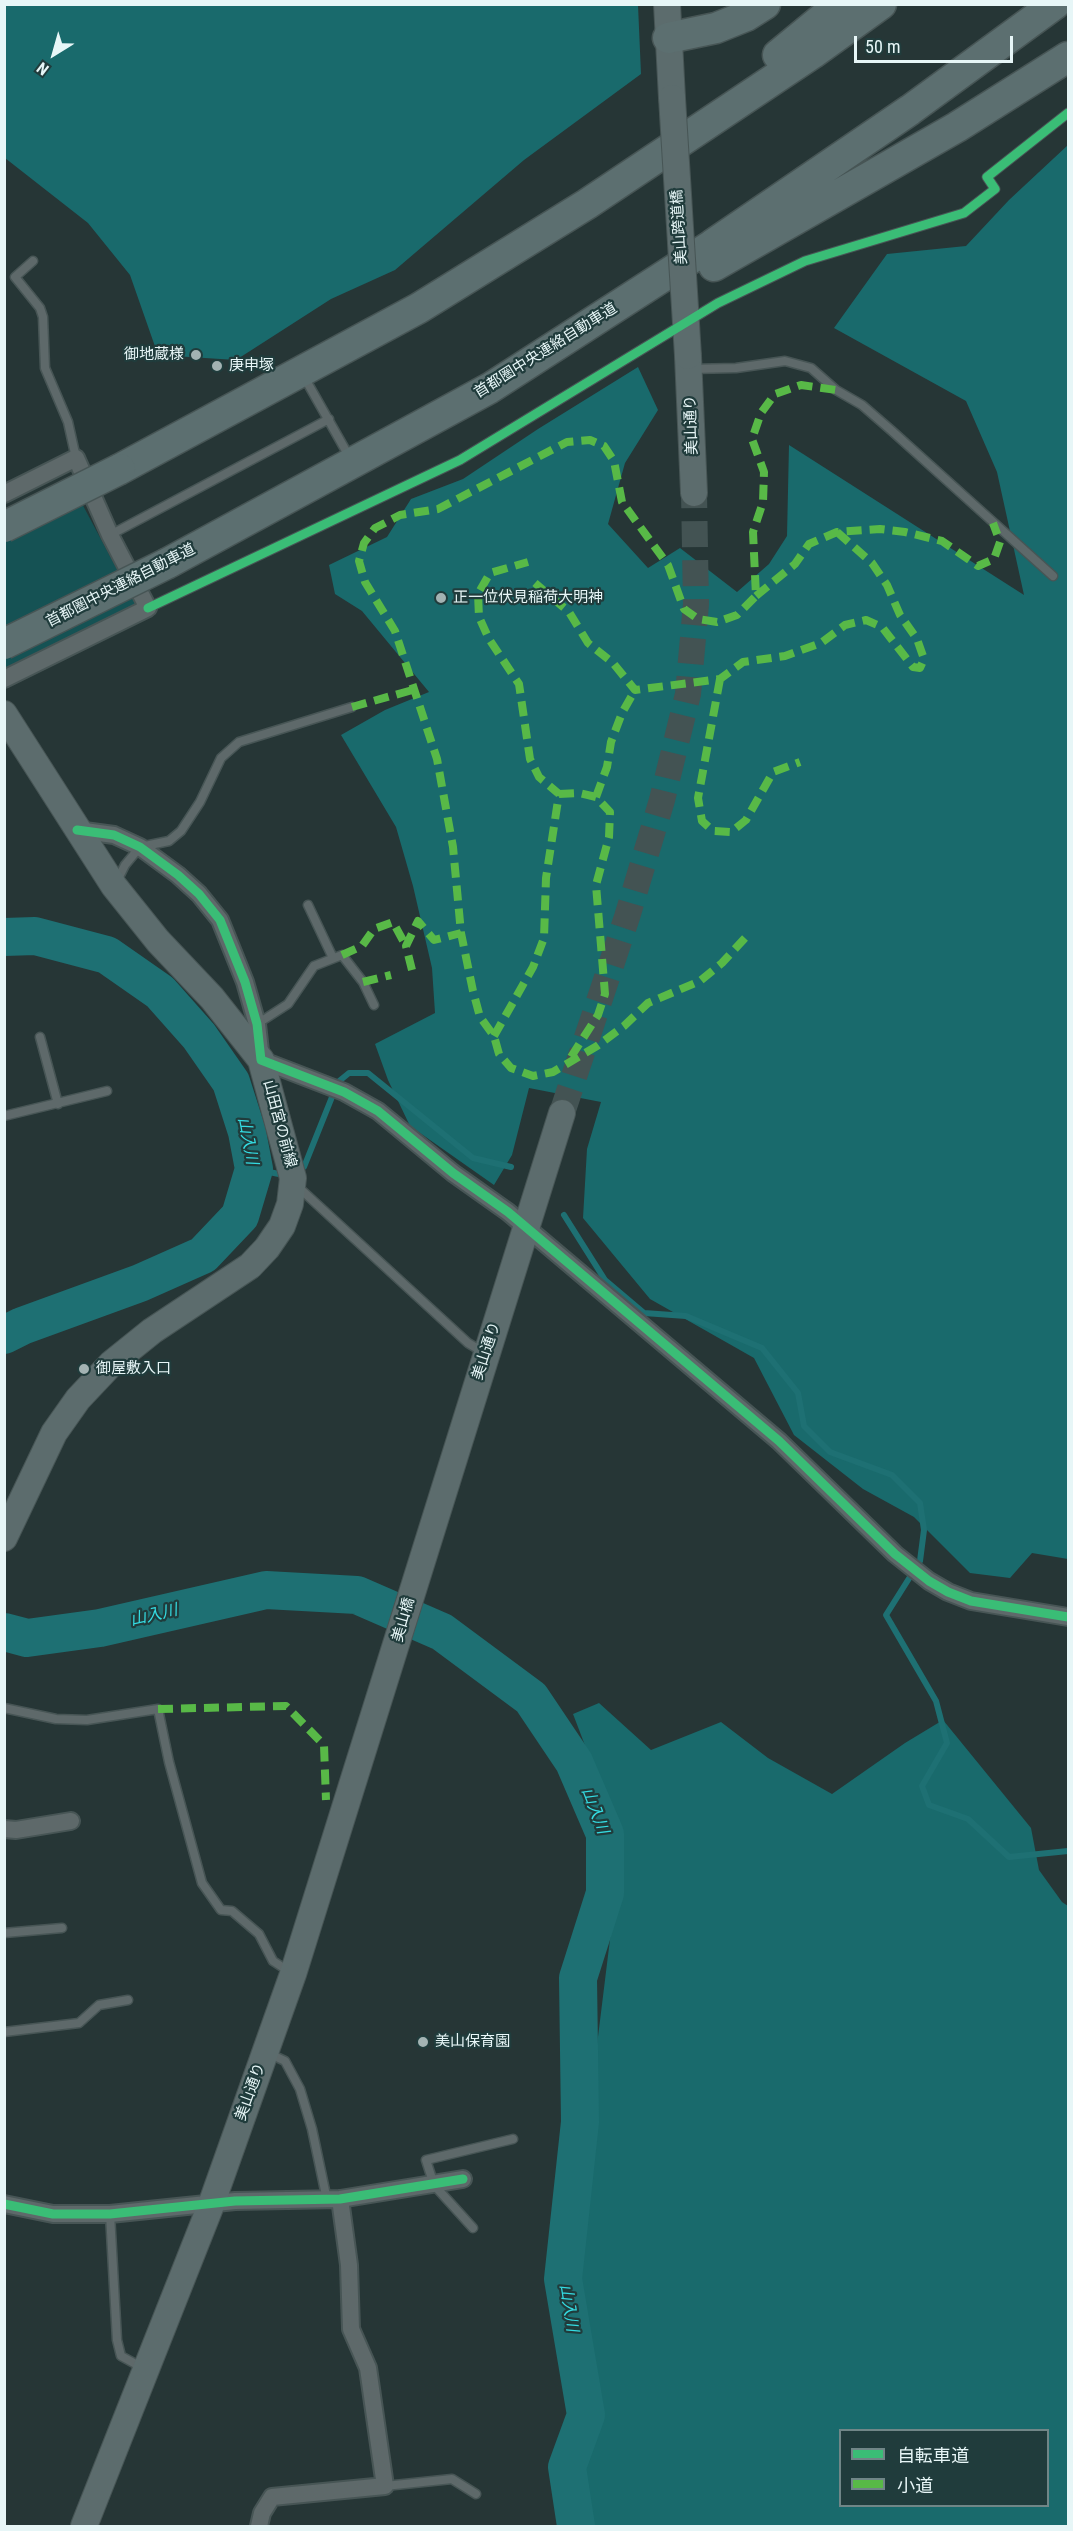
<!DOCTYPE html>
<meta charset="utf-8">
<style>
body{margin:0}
#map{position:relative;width:1073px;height:2531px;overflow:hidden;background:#263636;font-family:"Roboto Condensed","Noto Sans JP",sans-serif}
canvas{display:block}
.frame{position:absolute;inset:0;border:6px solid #e7f6f7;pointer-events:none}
.legend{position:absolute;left:839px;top:2429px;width:210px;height:78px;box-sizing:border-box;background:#203c3c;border:2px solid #708687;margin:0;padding:8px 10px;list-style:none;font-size:18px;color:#e7f6f7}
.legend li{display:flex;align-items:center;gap:12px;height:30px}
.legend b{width:30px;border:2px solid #708687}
.north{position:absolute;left:24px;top:24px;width:60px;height:60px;-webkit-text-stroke:4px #203c3c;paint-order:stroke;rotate:217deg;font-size:16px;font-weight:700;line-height:24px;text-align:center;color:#e7f6f7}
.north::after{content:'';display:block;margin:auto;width:21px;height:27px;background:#e7f6f7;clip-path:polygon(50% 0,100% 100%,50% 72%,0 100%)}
.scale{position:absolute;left:854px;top:36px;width:159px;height:27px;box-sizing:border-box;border:3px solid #e7f6f7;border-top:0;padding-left:8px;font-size:18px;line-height:21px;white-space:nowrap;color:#e7f6f7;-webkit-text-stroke:4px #203c3c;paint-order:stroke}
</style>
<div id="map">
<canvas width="1073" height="2531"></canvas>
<div class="frame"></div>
<ul class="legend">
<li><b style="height:8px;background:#3abd76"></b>自転車道</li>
<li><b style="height:8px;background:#58b947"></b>小道</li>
</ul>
<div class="north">N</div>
<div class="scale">50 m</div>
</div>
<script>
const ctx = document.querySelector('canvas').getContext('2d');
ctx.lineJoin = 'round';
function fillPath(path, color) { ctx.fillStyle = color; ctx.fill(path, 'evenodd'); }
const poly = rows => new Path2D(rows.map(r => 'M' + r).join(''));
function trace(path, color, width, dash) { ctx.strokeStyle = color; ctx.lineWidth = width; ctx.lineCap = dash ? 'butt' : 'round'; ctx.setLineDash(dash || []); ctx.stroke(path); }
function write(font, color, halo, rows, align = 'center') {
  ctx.font = font + ' "Roboto Condensed","Noto Sans JP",sans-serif'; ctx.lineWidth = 4.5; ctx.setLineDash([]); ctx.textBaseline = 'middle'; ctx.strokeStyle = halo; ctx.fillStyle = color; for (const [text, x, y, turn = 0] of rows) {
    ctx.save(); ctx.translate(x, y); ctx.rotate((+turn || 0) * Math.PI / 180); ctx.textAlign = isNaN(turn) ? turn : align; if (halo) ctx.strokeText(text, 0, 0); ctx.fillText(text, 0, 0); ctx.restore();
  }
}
const green = poly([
 [79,498,136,605,5,673,4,534]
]);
const forest = poly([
 [4,5,638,5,641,74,524,160,395,270,331,299,236,360,158,355,130,275,88,223,5,158],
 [1068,145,1068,1559,1032,1553,1010,1578,970,1573,914,1517,863,1489,794,1435,754,1358,650,1299,583,1218,587,1149,601,1102,529,1088,512,1155,494,1185,410,1126,388,1080,375,1044,435,1013,432,968,413,886,396,827,341,735,385,710,429,692,362,611,335,594,329,565,387,537,411,499,463,479,538,429,638,367,658,410,625,463,608,524,648,568,680,548,737,592,769,564,787,536,789,445,1024,595,997,472,966,401,834,328,887,254,966,246,1009,200],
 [599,1703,651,1750,721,1722,768,1758,832,1794,905,1743,943,1720,1031,1828,1039,1870,1062,1902,1068,1906,1068,2526,591,2526,584,2467,585,2344,571,2256,622,1842,573,1714],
 [840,2430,1048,2430,1048,2506,840,2506]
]);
const stream = poly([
 [254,1169,279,1174,285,1172],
 [295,1170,304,1167,338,1082,349,1073,368,1073,473,1158,511,1167],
 [564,1215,605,1280,644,1313,686,1316,762,1348,798,1393,804,1426,830,1452,892,1475,920,1503,924,1530,920,1561,886,1615,936,1701,947,1743,922,1786,929,1805,968,1819,1009,1857,1068,1851]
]);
const river = poly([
 [4,937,35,936,107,955,160,992,199,1036,231,1082,247,1132,254,1169,240,1216,203,1255,140,1283,22,1326,4,1335],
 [4,1632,27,1638,100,1628,266,1590,357,1595,442,1632,531,1698,574,1762,605,1834,605,1893,578,1978,580,2122,563,2279,586,2415,567,2467,576,2526]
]);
const primaryTunnel = poly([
 [562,1113,627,917,662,800,688,694,696,604,694,493]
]);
const service = poly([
 [33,261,15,277,40,308,43,317,45,368,68,422,76,458],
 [690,369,736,368,785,361,811,368,836,390,862,405,892,431,1053,576],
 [303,375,350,458],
 [110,535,329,419],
 [148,608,460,460,718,303,805,261,964,213,995,189,987,177,1068,113],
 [116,883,125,865,140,847,169,841,181,831,200,802,221,758,239,742,352,707],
 [308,905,333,958],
 [257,1024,288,1004,314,966,342,955,363,982,374,1005],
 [40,1037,58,1104],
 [4,1116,107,1091],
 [296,1185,468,1343,483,1352],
 [4,1708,56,1719,87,1720,158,1709,169,1762,202,1883,221,1910,232,1911,259,1934,273,1961,290,1972],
 [4,1933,62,1928],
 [4,2032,79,2023,99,2005,128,2000],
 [268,2053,285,2061,300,2089,312,2129,327,2200],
 [110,2214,117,2340,121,2356,143,2368],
 [473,2228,434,2185,426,2160,513,2139],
 [385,2486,452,2479,476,2494]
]);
const minor = poly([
 [4,494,76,458,110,535,148,608,4,679],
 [77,830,114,835,140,847,178,875,199,894,220,920,245,982,257,1024,261,1060,344,1092,378,1111,453,1173,508,1212,779,1441,895,1554,929,1581,948,1592,971,1601,1068,1617],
 [4,1829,16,1830,71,1821],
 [4,2204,53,2214,110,2214,235,2201,340,2199,463,2179],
 [259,2526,262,2513,272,2497,385,2486,368,2368,351,2329,349,2265,340,2199]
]);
const primary = poly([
 [667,4,672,98],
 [688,356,694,493],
 [4,714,114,886,158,941,212,998,261,1060,293,1178,290,1204,282,1226,267,1248,250,1266,152,1331,111,1364,78,1399,54,1433,4,1538],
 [84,2526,211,2205,293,1974,562,1113]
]);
const motorway = poly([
 [668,38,716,28,746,16,765,4],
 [778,55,840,4],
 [714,266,957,127,1068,57],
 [120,469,419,308,587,204,813,53,881,4],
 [168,563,490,388,712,245,910,110,1055,4]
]);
const primaryBridge = poly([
 [672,98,688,356]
]);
const motorwayBridge = poly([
 [4,527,120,469],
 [4,644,168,563]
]);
const quiet = poly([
 [535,583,569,612,588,643,613,663,635,690,720,679,743,662,785,656,821,643,845,625,866,620,882,627,913,667,920,668,924,659,917,639,900,615,887,585,872,563,837,532],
 [756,596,795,564,809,544,837,532,880,529,905,532,942,541,978,566,994,559,1000,542,993,523],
 [720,679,698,798,702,821,713,831,731,832,746,820,773,772,800,762],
 [352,707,416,689],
 [559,794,579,793,596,797,610,812,609,837,596,885,605,994,598,1015,569,1060],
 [596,797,607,767,611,742,622,713,635,690],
 [745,938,722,963,700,981,648,1003,624,1026,597,1046,553,1072,533,1076,511,1068,499,1054,494,1036,480,1017,473,991,461,933,453,847,437,759,395,631,365,582,359,561,364,543,375,528,385,523,400,515,438,509,567,442,590,440,604,446,614,461,622,502,668,565,684,609,698,619,717,622,737,615,756,596,753,532,763,502,764,472,752,439,761,413,775,394,801,385,836,390],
 [342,955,362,946,374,929,393,922,406,946],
 [412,970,406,946,418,921,434,940,461,933],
 [363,982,391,975],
 [494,1036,533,967,544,938,546,878,559,794,539,777,530,759,519,684,489,639,479,617,478,594,490,573,528,562],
 [158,1709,286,1706,324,1745,326,1800]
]);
const cycleway = poly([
 [148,608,460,460,718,303,805,261,964,213,995,189,987,177,1068,113],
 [77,830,114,835,140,847,178,875,199,894,220,920,245,982,257,1024,261,1060,344,1092,378,1111,453,1173,508,1212,779,1441,895,1554,929,1581,948,1592,971,1601,1068,1617],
 [4,2204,53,2214,110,2214,235,2201,340,2199,463,2179]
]);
const markers = [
 [196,355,6,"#a3b3b3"],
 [217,366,6,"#a3b3b3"],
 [441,598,6,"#a3b3b3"],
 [84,1369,6,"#a3b3b3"],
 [423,2042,6,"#a3b3b3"]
];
const streetNames = [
 ["美山跨道橋",680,227,-94],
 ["首都圏中央連絡自動車道",546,351,-32],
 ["美山通り",692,425,-92],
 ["首都圏中央連絡自動車道",121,586,-27],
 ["山田宮の前線",279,1124,75],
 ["美山通り",487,1351,-72],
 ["美山橋",404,1620,-74],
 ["美山通り",251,2092,-70]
];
const poiNames = [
 ["御地蔵様",184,355,"right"],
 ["庚申塚",229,366],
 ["正一位伏見稲荷大明神",453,598],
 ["御屋敷入口",96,1369],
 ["美山保育園",435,2042]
];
const waterNames = [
 ["山入川",247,1141,79],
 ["山入川",154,1616,-13],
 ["山入川",594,1811,69],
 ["山入川",568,2308,81]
];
fillPath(green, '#155254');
fillPath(forest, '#196a6c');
trace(stream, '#1e7073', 6);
trace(river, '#1e7073', 38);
trace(primaryTunnel, '#435353', 26, [26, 13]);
trace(service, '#475555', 11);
trace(minor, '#475555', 20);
trace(primary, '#475555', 28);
trace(motorway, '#475555', 33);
trace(service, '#5e696a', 8);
trace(minor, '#5e696a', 16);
trace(primary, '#5c6c6d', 26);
trace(motorway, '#5c6f70', 30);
trace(primaryBridge, '#475555', 28, []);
trace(motorwayBridge, '#475555', 33, []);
trace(primaryBridge, '#5c6c6d', 26);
trace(motorwayBridge, '#5c6f70', 30);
trace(quiet, '#58b947', 8, [15, 8]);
trace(cycleway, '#3abd76', 9);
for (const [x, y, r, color] of markers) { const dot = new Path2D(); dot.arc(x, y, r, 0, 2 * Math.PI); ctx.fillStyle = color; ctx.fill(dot); trace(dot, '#203c3c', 2); }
write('15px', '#e7f6f7', '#203c3c', streetNames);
write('15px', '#e7f6f7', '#203c3c', poiNames, 'left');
write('italic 16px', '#34dce2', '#203c3c', waterNames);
</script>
